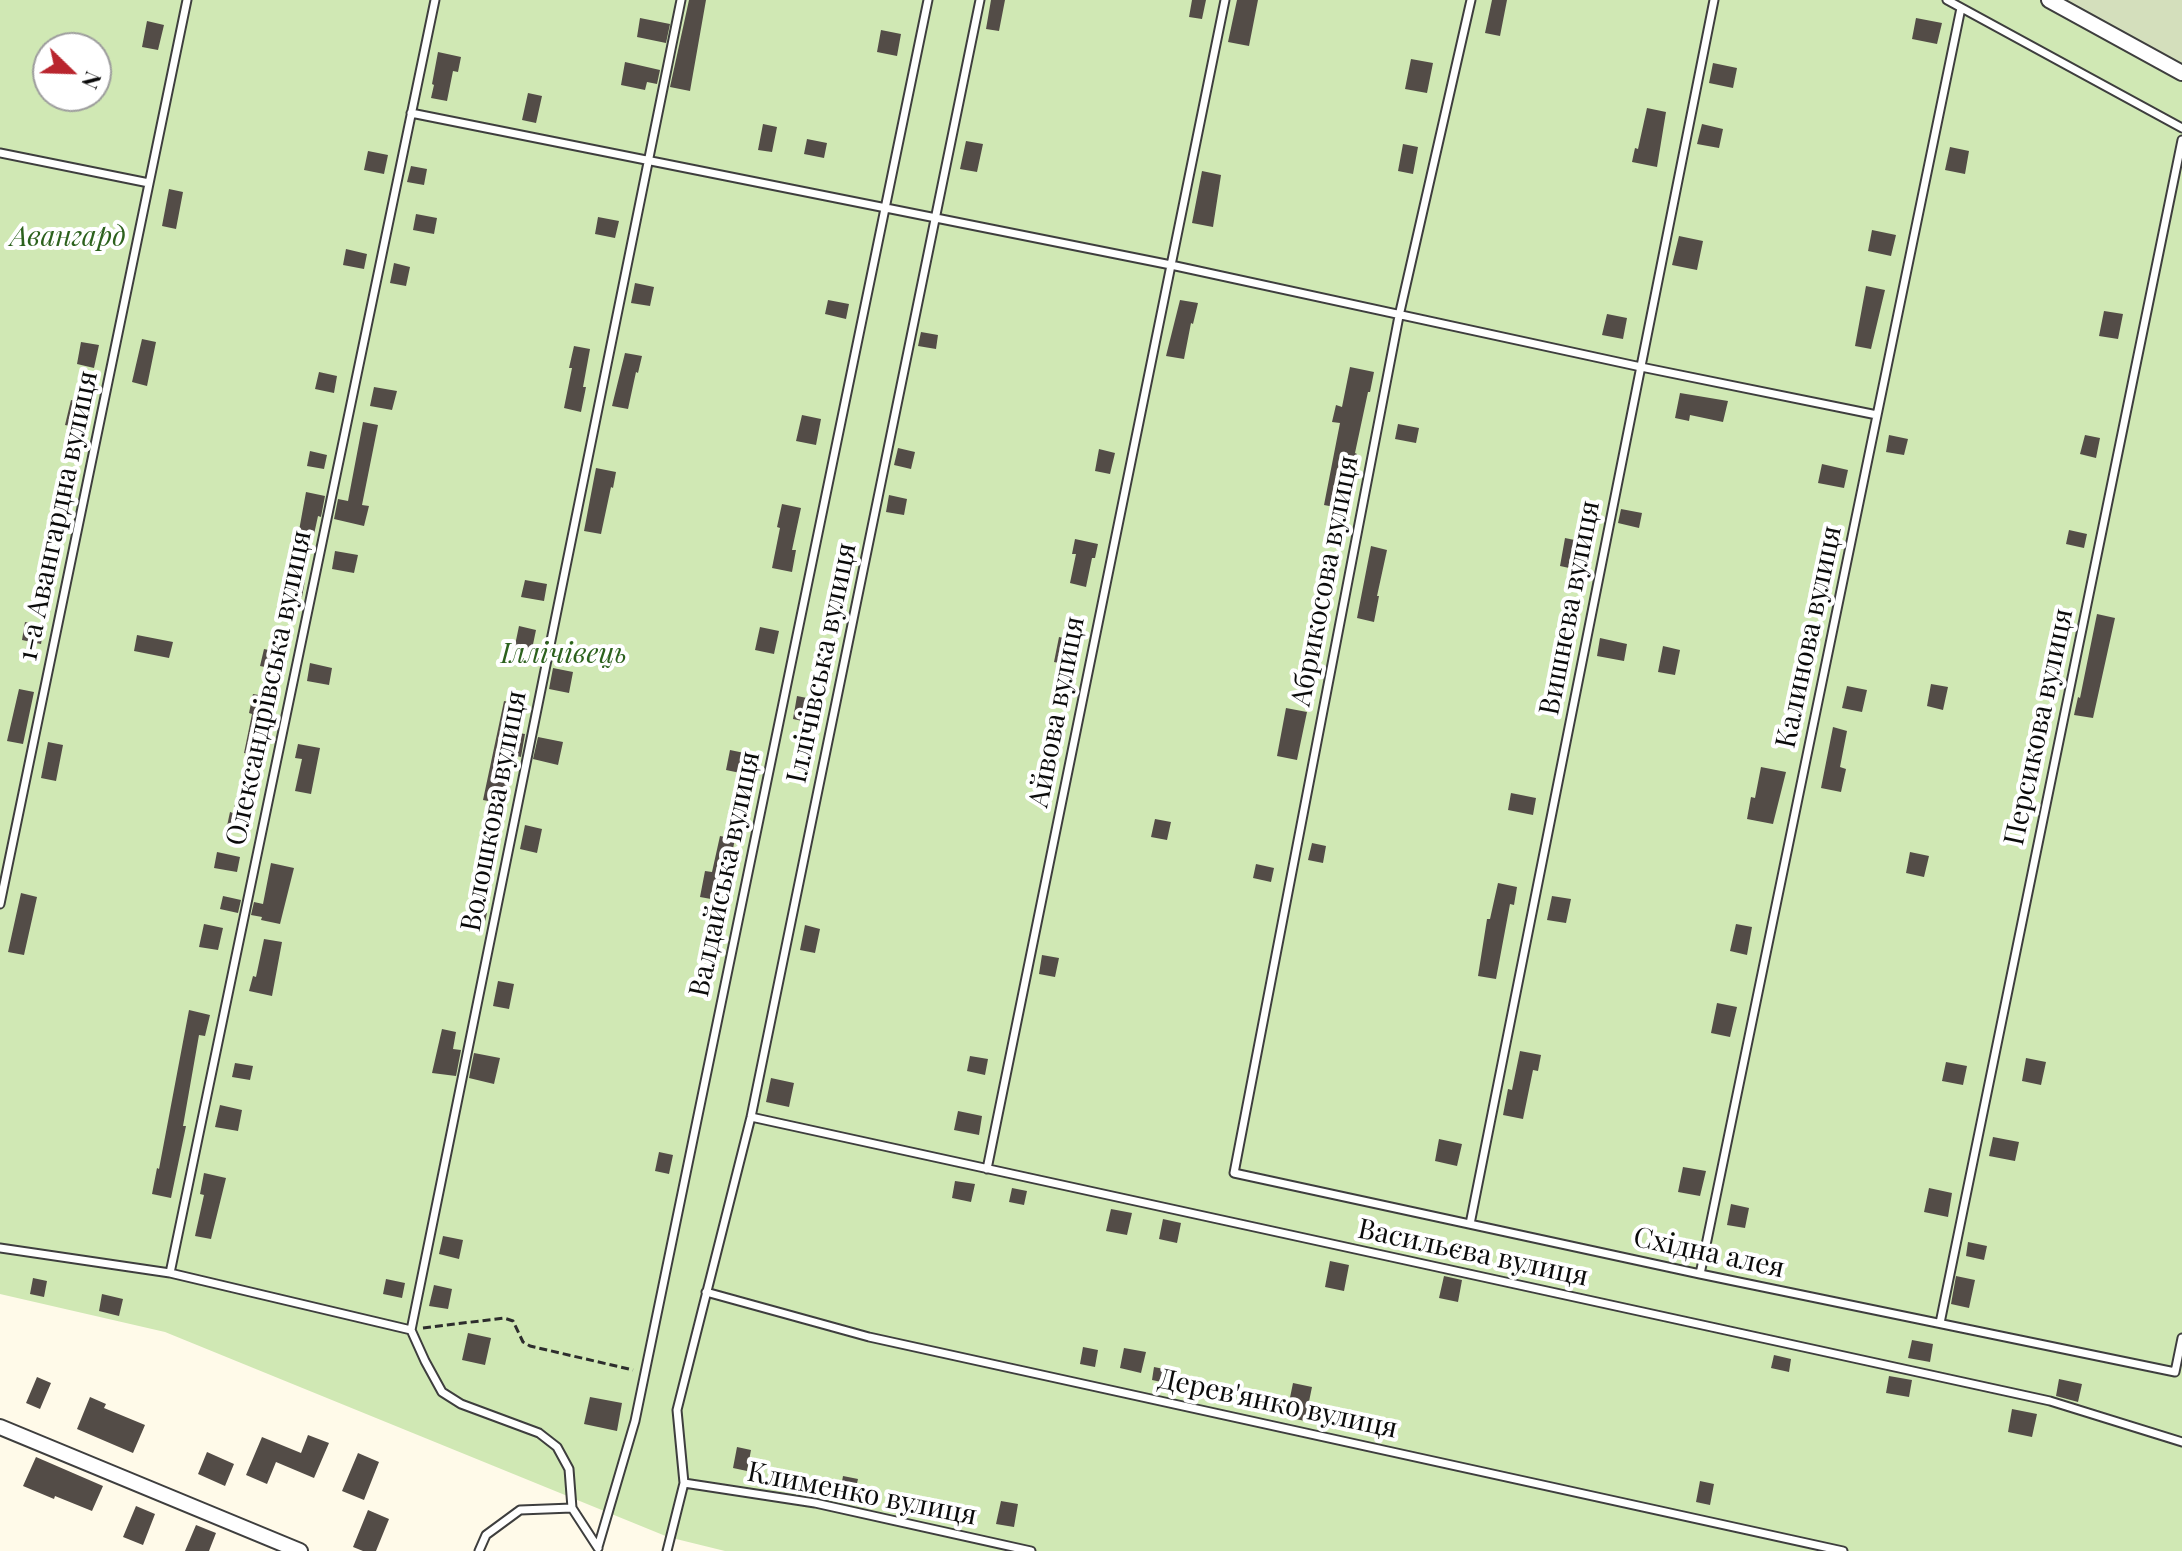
<!DOCTYPE html>
<meta charset="utf-8">
<style>
body{margin:0}
#map{position:relative;width:2182px;height:1551px;overflow:hidden;background:#fffae9;font-family:"Playfair Display",serif}
canvas{display:block}
.north{position:absolute;left:32px;top:32px;width:80px;height:80px;box-sizing:border-box;background:#fff;border:2px solid #9d9d9d;border-radius:50%;rotate:113deg;font-size:22px;font-weight:700;line-height:32px;text-align:center;color:#0b0b0b}
.north::after{content:'';display:block;margin:auto;width:28px;height:36px;background:#b9252e;clip-path:polygon(50% 0,100% 100%,50% 72%,0 100%)}
</style>
<div id="map">
<canvas width="2182" height="1551"></canvas>
<div class="north">N</div>
</div>
<script>
const ctx = document.querySelector('canvas').getContext('2d');
ctx.lineJoin = 'round';
function fillPath(path, color) { ctx.fillStyle = color; ctx.fill(path, 'evenodd'); }
const poly = rows => new Path2D(rows.map(r => 'M' + r).join(''));
function trace(path, color, width, dash) { ctx.strokeStyle = color; ctx.lineWidth = width; ctx.lineCap = dash ? 'butt' : 'round'; ctx.setLineDash(dash || []); ctx.stroke(path); }
function write(font, color, halo, rows, align = 'center') {
  ctx.font = font + ' "Playfair Display",serif'; ctx.lineWidth = 8; ctx.setLineDash([]); ctx.textBaseline = 'middle'; ctx.strokeStyle = halo; ctx.fillStyle = color; for (const [text, x, y, turn = 0] of rows) {
    ctx.save(); ctx.translate(x, y); ctx.rotate((+turn || 0) * Math.PI / 180); ctx.textAlign = isNaN(turn) ? turn : align; if (halo) ctx.strokeText(text, 0, 0); ctx.fillText(text, 0, 0); ctx.restore();
  }
}
const green = poly([
 [0,0,2049,0,2182,73,2182,1551,725,1551,668,1537,165,1332,0,1294],
 [48,48,96,48,96,96,48,96]
]);
const cemetery = poly([
 [2049,0,2182,0,2182,73]
]);
const building = poly([
 [689,0,706,0,690,91,670,87],
 [991,0,1005,0,999,31,986,29],
 [1192,0,1206,0,1202,19,1189,17],
 [1237,0,1258,0,1249,46,1228,42],
 [1492,0,1507,0,1500,36,1485,33],
 [640,18,670,24,666,43,637,37],
 [1916,18,1942,23,1937,44,1912,39],
 [147,21,164,25,158,50,142,47],
 [881,30,901,34,897,56,877,52],
 [438,52,461,57,458,72,453,71,447,101,431,98,434,85,432,84],
 [1411,59,1433,63,1427,93,1405,89],
 [625,62,660,70,657,84,647,82,645,90,621,85],
 [1713,63,1737,68,1733,88,1709,83],
 [528,93,542,96,536,123,522,120],
 [1647,108,1666,112,1657,167,1632,162,1635,148,1638,149],
 [763,124,777,127,772,152,758,150],
 [1702,124,1723,129,1719,148,1697,144],
 [807,139,827,143,824,158,804,154],
 [966,141,983,144,977,172,960,169],
 [1403,144,1418,147,1413,174,1398,171],
 [1950,147,1969,151,1965,174,1945,170],
 [368,151,388,155,384,174,364,170],
 [411,166,427,169,424,185,407,182],
 [1202,171,1221,175,1213,227,1192,223],
 [169,189,183,192,176,229,162,226],
 [416,214,437,218,434,234,413,230],
 [598,217,619,221,615,238,595,234],
 [1872,230,1896,235,1891,256,1868,251],
 [1679,236,1703,241,1697,270,1672,265],
 [346,249,367,254,364,269,343,265],
 [394,263,410,267,406,286,390,283],
 [635,283,654,287,650,306,631,303],
 [1866,286,1885,290,1871,349,1855,346],
 [828,300,849,304,846,319,825,314],
 [1180,300,1198,303,1193,324,1191,323,1184,359,1166,356],
 [2104,311,2123,314,2118,339,2099,336],
 [1607,314,1627,318,1623,339,1602,335],
 [921,332,938,335,936,349,918,346],
 [142,339,156,342,147,386,132,382],
 [81,342,99,345,94,368,77,364],
 [574,346,590,349,583,387,586,387,581,412,564,408,572,368,569,368],
 [625,353,642,356,638,373,636,372,628,409,612,406],
 [1350,367,1374,372,1370,392,1368,392,1355,453,1357,454,1345,509,1324,505,1340,423,1332,422,1336,405,1342,407],
 [319,372,337,376,334,393,315,389],
 [374,387,397,391,392,410,370,406],
 [1680,393,1728,401,1723,422,1690,415,1689,421,1675,418],
 [71,400,89,404,84,429,65,425],
 [802,415,821,419,816,445,796,441],
 [363,422,378,425,362,505,369,506,364,526,334,519,338,499,348,501],
 [1398,424,1419,428,1416,443,1395,439],
 [1889,435,1908,439,1904,455,1886,452],
 [2085,435,2100,438,2096,458,2080,454],
 [898,448,915,452,911,469,894,465],
 [1099,449,1115,453,1110,474,1095,471],
 [310,451,327,455,324,469,307,466],
 [1822,464,1848,470,1844,488,1818,483],
 [596,468,616,472,613,488,611,487,601,534,584,531],
 [306,492,325,496,321,517,318,516,313,539,298,536],
 [889,495,907,499,904,515,886,512],
 [782,504,801,508,792,550,796,550,792,572,772,568,780,528,777,527],
 [1621,509,1642,513,1639,528,1618,523],
 [2069,530,2087,534,2084,548,2066,544],
 [1565,538,1589,543,1583,571,1560,566],
 [1075,539,1098,544,1095,558,1092,558,1086,587,1070,583,1076,554,1072,554],
 [1371,546,1387,550,1377,596,1379,596,1374,622,1357,618],
 [335,551,358,555,354,573,332,569],
 [284,576,305,580,302,597,281,593],
 [525,580,547,584,544,601,521,597],
 [2097,614,2115,618,2093,718,2074,715,2078,697,2080,698],
 [25,622,44,626,41,644,22,640],
 [519,626,536,630,531,654,514,650],
 [760,627,779,631,774,654,755,650],
 [137,635,173,642,169,658,134,651],
 [1059,637,1078,641,1073,666,1054,662],
 [1600,638,1627,644,1624,661,1597,656],
 [1663,646,1680,650,1675,675,1658,672],
 [264,649,283,653,279,670,260,666],
 [310,663,332,668,329,685,307,681],
 [553,668,573,672,569,693,549,689],
 [1931,684,1948,687,1943,710,1927,706],
 [1847,686,1867,690,1862,712,1842,708],
 [19,689,34,692,23,744,7,741],
 [253,694,275,698,271,718,268,717,260,756,244,753,252,714,249,713],
 [797,696,812,699,807,722,793,719],
 [504,701,525,705,519,733,525,734,521,757,513,755,503,804,483,800],
 [1286,708,1307,712,1297,760,1277,756],
 [1833,727,1847,731,1840,767,1846,769,1841,792,1821,788],
 [538,737,563,742,558,765,533,759],
 [48,742,63,745,56,781,41,778],
 [298,744,320,748,311,794,295,791,302,759,295,758],
 [730,750,754,755,750,775,726,770],
 [1761,767,1786,772,1773,824,1747,819,1751,797,1755,798],
 [239,787,257,790,254,805,249,804,244,830,227,826,230,812,233,813],
 [1511,793,1536,798,1533,815,1508,810],
 [1155,819,1171,822,1167,840,1151,837],
 [525,825,542,829,537,853,520,849],
 [720,836,735,839,722,901,700,897,705,871,712,872],
 [1312,843,1326,846,1323,863,1308,860],
 [217,852,240,857,237,872,214,868],
 [1910,852,1929,856,1924,877,1906,873],
 [271,863,294,868,280,924,261,920,262,917,251,915,254,902,263,904],
 [1256,864,1274,868,1271,882,1253,878],
 [1498,883,1517,887,1514,905,1510,904,1496,979,1478,976,1487,919,1490,919],
 [21,893,37,897,24,955,8,952],
 [223,896,241,900,238,913,220,909],
 [1552,896,1571,899,1566,923,1547,920],
 [468,909,487,913,484,926,465,922],
 [204,924,223,928,218,950,199,947],
 [1736,924,1752,927,1747,955,1730,951],
 [805,925,820,929,815,953,800,950],
 [264,939,282,942,272,996,249,991,253,976,256,977],
 [1042,955,1059,958,1055,977,1039,974],
 [498,981,514,984,509,1009,493,1006],
 [1717,1003,1737,1007,1730,1037,1711,1033],
 [189,1010,210,1015,205,1036,199,1035,183,1126,186,1126,171,1198,152,1194,157,1168,159,1169],
 [442,1029,456,1032,453,1049,461,1050,456,1076,432,1073],
 [1520,1051,1541,1055,1538,1071,1533,1070,1523,1119,1503,1115,1508,1089,1512,1090],
 [474,1053,500,1058,494,1084,469,1078],
 [970,1056,988,1059,985,1075,967,1071],
 [2026,1058,2046,1062,2041,1085,2022,1081],
 [1946,1062,1967,1066,1963,1085,1942,1081],
 [235,1063,253,1066,250,1080,232,1077],
 [771,1078,794,1083,789,1107,766,1102],
 [220,1105,242,1110,238,1131,215,1127],
 [958,1111,982,1116,979,1135,954,1130],
 [1993,1137,2019,1142,2015,1161,1989,1156],
 [1439,1139,1462,1144,1457,1166,1435,1161],
 [659,1152,673,1155,669,1174,655,1171],
 [1683,1167,1706,1171,1700,1196,1678,1192],
 [204,1173,226,1178,211,1239,195,1236,204,1195,200,1194],
 [955,1181,975,1184,971,1202,952,1198],
 [1012,1188,1027,1191,1024,1205,1009,1202],
 [1929,1188,1952,1193,1948,1217,1924,1212],
 [1731,1204,1749,1208,1745,1228,1727,1225],
 [1111,1209,1132,1213,1127,1235,1106,1231],
 [1163,1219,1181,1223,1177,1243,1159,1239],
 [443,1236,463,1240,459,1259,439,1254],
 [1968,1242,1987,1246,1984,1260,1966,1256],
 [1330,1261,1349,1265,1344,1291,1325,1287],
 [1444,1276,1462,1280,1458,1302,1439,1298],
 [1956,1276,1975,1280,1969,1308,1951,1304],
 [33,1278,47,1281,44,1297,30,1294],
 [386,1279,405,1283,402,1298,383,1294],
 [434,1285,452,1289,448,1309,429,1306],
 [102,1294,123,1299,119,1316,99,1311],
 [468,1333,491,1338,485,1365,462,1360],
 [1912,1340,1933,1344,1930,1362,1908,1358],
 [1083,1347,1098,1350,1095,1367,1080,1364],
 [1124,1348,1146,1352,1141,1373,1120,1368],
 [1774,1355,1791,1359,1789,1372,1771,1368],
 [1154,1367,1174,1371,1171,1384,1152,1380],
 [1889,1376,1912,1380,1909,1397,1886,1393],
 [37,1377,51,1383,40,1409,26,1403],
 [2059,1379,2082,1384,2078,1402,2056,1396],
 [1293,1383,1312,1387,1305,1421,1286,1417],
 [90,1397,106,1404,104,1408,145,1425,133,1453,77,1429],
 [590,1397,622,1403,617,1431,584,1424],
 [2012,1409,2037,1414,2032,1437,2008,1432],
 [308,1435,329,1443,314,1478,276,1462,267,1484,246,1475,262,1437,301,1453],
 [737,1447,751,1450,747,1471,733,1468],
 [207,1452,234,1464,225,1486,198,1474],
 [358,1453,379,1462,364,1500,342,1491],
 [36,1457,103,1486,92,1511,55,1496,54,1499,23,1486],
 [843,1476,858,1479,854,1496,840,1493],
 [1700,1481,1714,1484,1710,1505,1696,1502],
 [1001,1501,1018,1504,1014,1527,996,1524],
 [136,1506,155,1514,143,1545,123,1537],
 [368,1510,389,1519,376,1551,363,1551,353,1547],
 [196,1525,216,1533,209,1551,185,1551]
]);
const path = poly([
 [423,1328,504,1318,513,1321,523,1342,530,1346,633,1370]
]);
const lane = poly([
 [1471,0,1399,316,1234,1173,1700,1274,2175,1372,2182,1338],
 [1947,0,2182,128],
 [411,113,1171,265,1641,367,1877,415],
 [0,153,149,183],
 [0,904,187,0],
 [751,1117,2050,1401,2182,1442],
 [987,1169,1225,0],
 [1470,1224,1714,0],
 [0,1248,170,1273,411,1330],
 [170,1273,435,0],
 [1700,1274,1961,8],
 [706,1292,869,1337,1843,1551],
 [1940,1323,2182,140],
 [411,1330,681,0],
 [411,1330,425,1361,442,1392,461,1404,539,1433,557,1447,569,1469,572,1508,598,1548],
 [684,1483,815,1503,1031,1551],
 [598,1547,635,1421,928,0],
 [479,1551,486,1535,520,1510,572,1508],
 [667,1551,684,1483,677,1410,751,1117,980,0]
]);
const street = poly([
 [2049,0,2182,73],
 [0,1427,300,1551]
]);
const parkNames = [
 ["Авангард",68,237],
 ["Іллічівець",564,654]
];
const streetNames = [
 ["1-а Авангардна вулиця",58,516,-78],
 ["Абрикосова вулиця",1325,581,-79],
 ["Вишнева вулиця",1570,608,-79],
 ["Калинова вулиця",1809,637,-78],
 ["Іллічівська вулиця",822,663,-78],
 ["Олександрівська вулиця",269,688,-78],
 ["Айвова вулиця",1057,712,-79],
 ["Персикова вулиця",2039,727,-78],
 ["Волошкова вулиця",494,811,-79],
 ["Валдайська вулиця",725,874,-78],
 ["Васильєва вулиця",1473,1253,12],
 ["Східна алея",1709,1253,12],
 ["Дерев'янко вулиця",1278,1404,12],
 ["Клименко вулиця",862,1494,11]
];
fillPath(green, '#d0e8b4');
fillPath(cemetery, '#d4dfbc');
fillPath(building, '#534c47');
trace(lane, '#3e3e3e', 11);
trace(street, '#3e3e3e', 18);
trace(path, '#2d2d2d', 3, [8, 4]);
trace(lane, '#fff', 7);
trace(street, '#fff', 14);
write('italic 28px', '#2c611d', '#fff', parkNames);
write('28px', '#0b0b0b', '#fff', streetNames);
</script>
